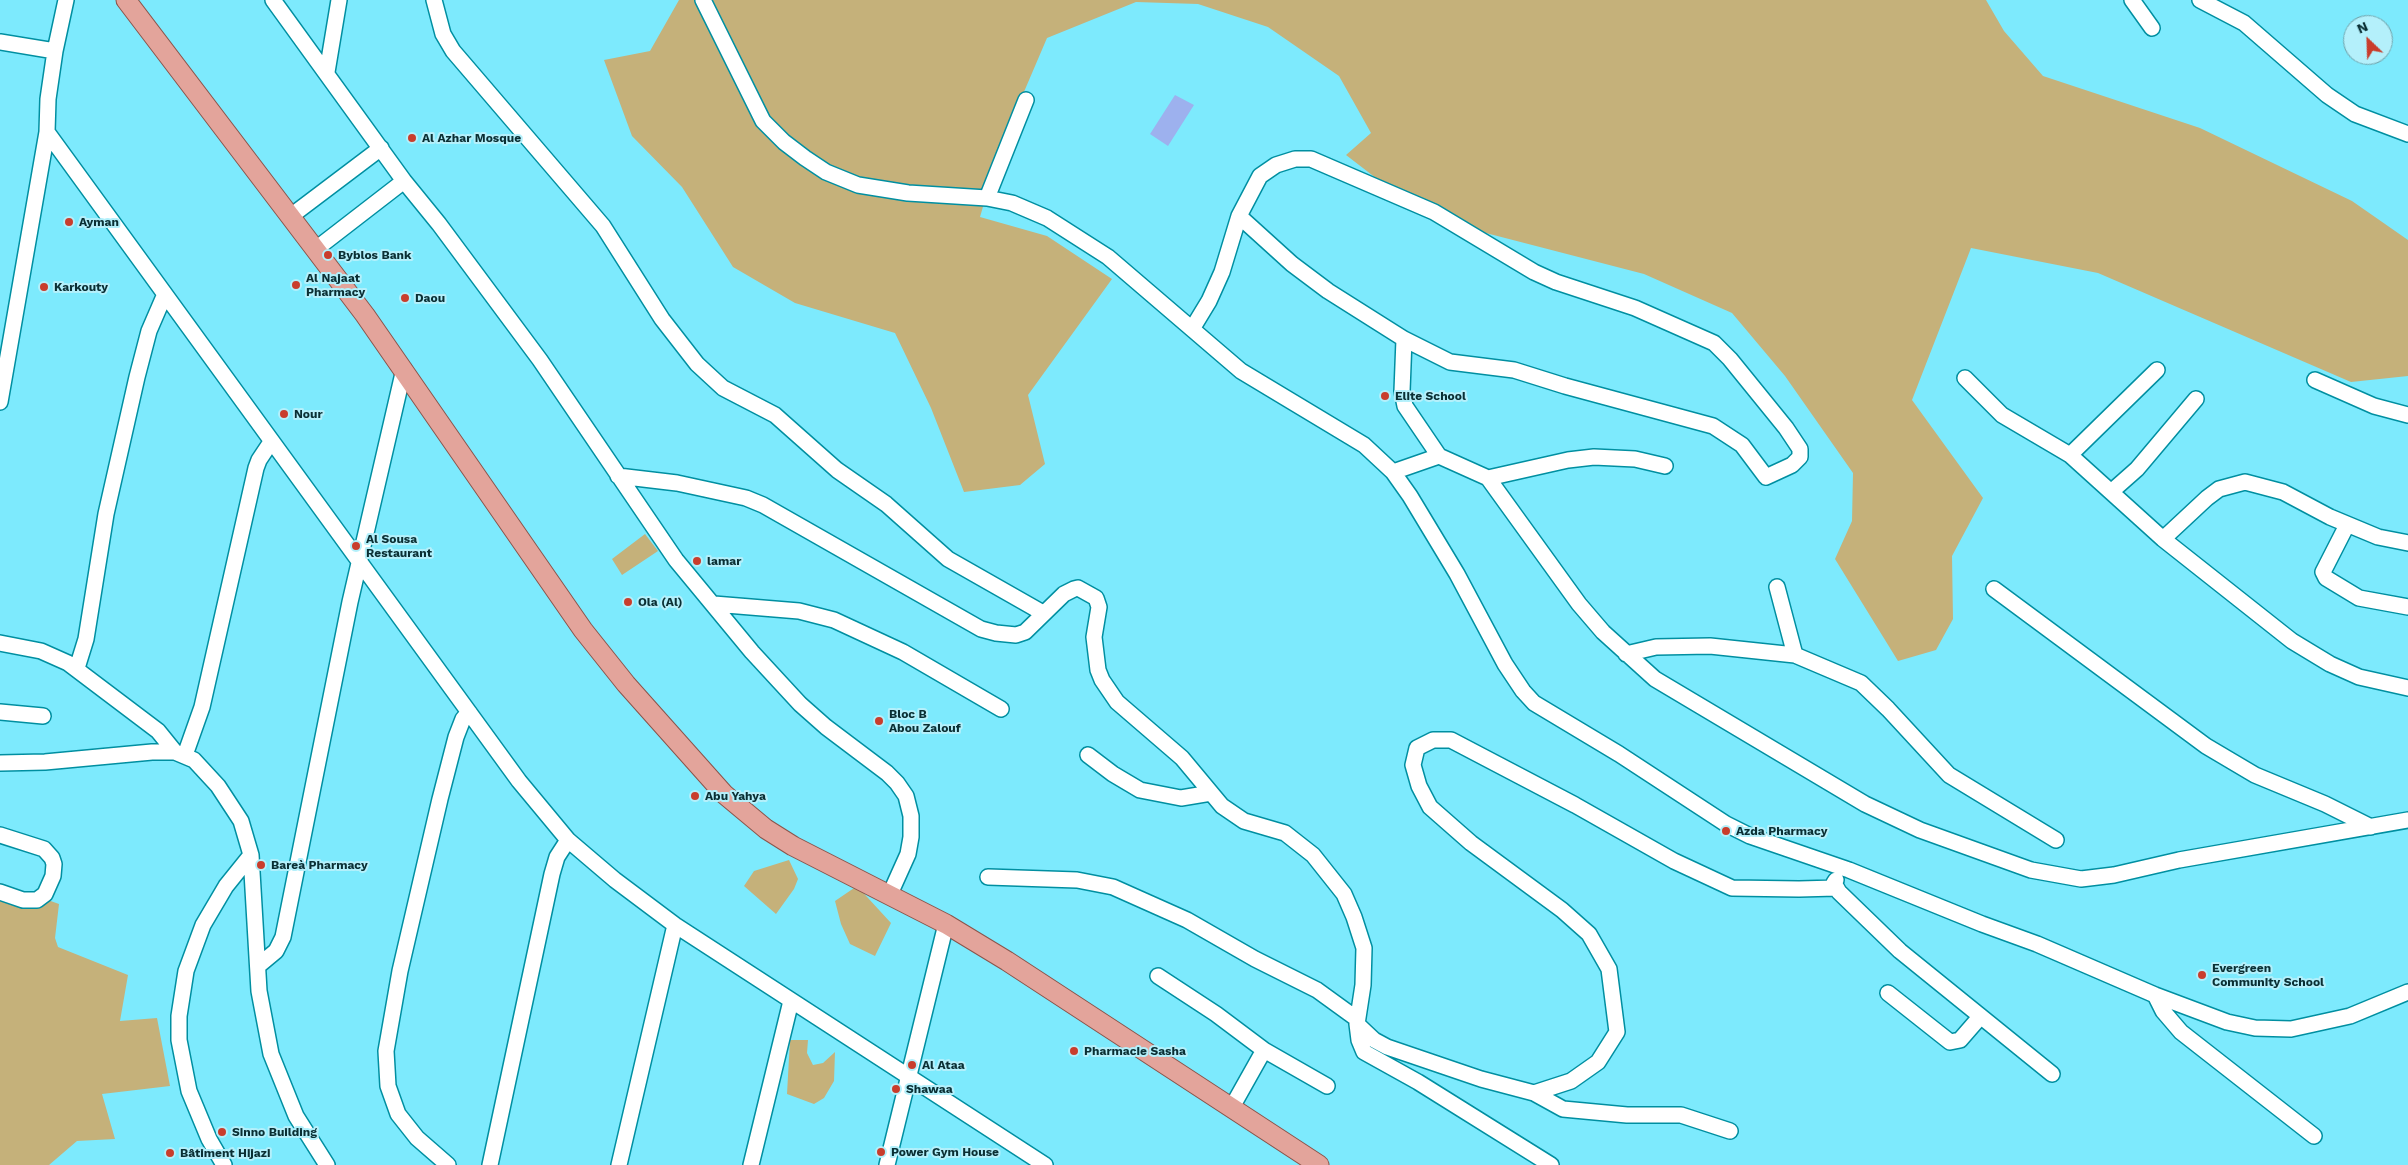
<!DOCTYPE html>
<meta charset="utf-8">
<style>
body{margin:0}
#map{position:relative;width:2408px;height:1165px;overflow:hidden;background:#7deafd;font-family:"Work Sans",sans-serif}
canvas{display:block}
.north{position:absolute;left:2343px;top:15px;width:50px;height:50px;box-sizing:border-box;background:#b4f0fb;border:1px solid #70a3ab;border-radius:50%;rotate:336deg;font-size:14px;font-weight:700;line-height:20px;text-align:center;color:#0a2f34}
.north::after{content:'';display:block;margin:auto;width:18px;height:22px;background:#c93d2c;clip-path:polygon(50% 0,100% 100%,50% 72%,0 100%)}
</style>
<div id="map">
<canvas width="2408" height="1165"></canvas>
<div class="north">N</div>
</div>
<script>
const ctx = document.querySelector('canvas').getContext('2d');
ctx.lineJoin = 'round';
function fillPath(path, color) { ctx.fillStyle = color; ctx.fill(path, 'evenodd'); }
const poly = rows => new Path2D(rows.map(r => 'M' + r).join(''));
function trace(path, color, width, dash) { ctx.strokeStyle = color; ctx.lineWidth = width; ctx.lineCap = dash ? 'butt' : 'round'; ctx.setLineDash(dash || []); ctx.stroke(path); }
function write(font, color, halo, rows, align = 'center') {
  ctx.font = font + ' "Work Sans",sans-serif'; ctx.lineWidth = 4; ctx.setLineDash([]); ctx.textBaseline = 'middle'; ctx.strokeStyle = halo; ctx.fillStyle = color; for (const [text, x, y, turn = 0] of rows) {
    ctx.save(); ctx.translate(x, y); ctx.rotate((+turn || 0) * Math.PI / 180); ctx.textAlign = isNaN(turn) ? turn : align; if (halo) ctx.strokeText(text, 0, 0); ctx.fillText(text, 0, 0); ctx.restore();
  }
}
const green = poly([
 [679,0,1986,0,2004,31,2043,76,2200,128,2352,201,2408,240,2408,376,2351,382,2098,273,1971,248,1912,400,1983,498,1952,556,1953,619,1936,650,1898,661,1835,559,1852,521,1853,473,1785,376,1732,313,1644,274,1428,218,1346,155,1371,133,1339,76,1268,27,1198,4,1136,2,1047,38,1000,148,980,217,1047,236,1112,279,1028,395,1045,464,1020,485,964,492,931,408,895,333,795,303,733,267,682,187,632,136,604,60,650,51],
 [645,534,658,551,622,575,612,559],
 [789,860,798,879,794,889,776,914,744,886,754,871],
 [0,883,59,904,55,938,58,947,128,975,120,1021,157,1018,170,1086,102,1094,115,1139,77,1141,49,1165,0,1165],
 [857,886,891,923,875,956,850,944,841,924,835,901],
 [790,1040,808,1040,807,1053,813,1065,823,1063,835,1052,834,1081,824,1098,814,1104,787,1094]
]);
const water = poly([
 [1175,95,1194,105,1168,146,1150,134]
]);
const minor = poly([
 [273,0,404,181,439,224,540,360,676,560,752,652,800,704,826,727,887,773,897,783,906,796,911,816,911,837,908,854,890,894],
 [434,0,443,34,453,51,603,226,662,319,697,364,723,388,775,415,837,470,886,504,948,559,1043,613],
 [703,0,763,121,784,142,805,158,826,172,858,185,908,193,987,198,1012,203,1047,218,1108,257,1241,371,1364,445,1393,472,1410,496,1457,574,1505,664,1523,691,1534,703,1619,754,1726,824,1750,836,1849,870,1982,924,2037,944,2155,995,2227,1022,2255,1028,2291,1029,2350,1016,2408,992],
 [2132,0,2152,28],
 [2200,0,2244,23,2327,95,2355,114,2408,134],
 [0,42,55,51],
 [327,72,339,0],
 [47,132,519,781,568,840,615,880,675,925,1045,1165],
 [987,198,1026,100],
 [291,216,381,148],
 [316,249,404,181],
 [1192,329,1209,301,1222,272,1239,216,1260,176,1276,165,1295,159,1311,159,1434,212,1534,272,1556,282,1635,308,1714,343,1730,359,1786,428,1800,449,1800,457,1792,465,1766,477,1742,445,1713,426,1565,386,1514,370,1450,362,1404,339,1328,291,1292,264,1239,216],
 [1404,339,1402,391,1405,406,1439,456],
 [1965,378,2002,415,2070,455,2163,539,2292,641,2330,664,2359,677,2408,688],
 [2315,380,2374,406,2408,415],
 [0,402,47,132,48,99,55,51,66,0],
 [2070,455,2157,370],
 [1393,472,1439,456,1488,478,1579,604,1603,632,1655,679,1865,804,1920,830,2031,870,2081,879,2114,875,2179,860,2408,820],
 [618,476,677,483,746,498,763,505,981,629,996,633,1016,635,1025,632,1064,594,1074,589,1078,588,1096,598,1099,607,1094,637,1098,670,1102,680,1117,702,1182,758,1222,806,1244,821,1285,833,1313,855,1344,894,1354,917,1364,948,1363,985,1357,1024,1359,1040,1364,1052,1418,1082,1551,1165],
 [1488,478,1568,460,1594,457,1635,459,1665,466],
 [2111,492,2137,469,2196,399],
 [2347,525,2323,572,2326,578,2359,598,2408,607],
 [2163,539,2207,498,2219,489,2245,482,2283,492,2330,517,2378,537,2408,543],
 [1777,587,1795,655],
 [1994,589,2206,746,2255,775,2325,804,2371,827],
 [714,604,799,611,834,620,903,652,1001,709],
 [0,643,41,651,68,663,158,731,175,752],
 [1626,654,1656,647,1710,646,1795,655,1861,683,1888,709,1949,775,2056,840],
 [77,668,86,639,106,514,137,377,149,331,165,294],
 [0,712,43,716],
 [185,755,202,707,256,468,259,460,271,442],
 [1088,755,1113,774,1140,790,1181,798,1211,793],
 [0,763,45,762,152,752,175,752,194,760,218,786,241,821,251,855,259,991,271,1054,296,1116,327,1165],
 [0,835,44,849,52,858,54,864,53,876,45,894,37,900,23,900,0,892],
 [988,877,1077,880,1113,887,1187,920,1255,959,1317,990,1357,1019],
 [1836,880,1834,883,1839,892,1900,951,2052,1074],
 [258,966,276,951,283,937,350,602,404,369],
 [1158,976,1216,1014,1264,1050],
 [1888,993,1950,1042,1960,1040,1980,1017],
 [2155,995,2163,1011,2181,1032,2314,1136],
 [1357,1024,1374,1040,1387,1047,1481,1079,1534,1093,1563,1109,1627,1115,1681,1115,1730,1131],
 [1534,1093,1571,1081,1598,1062,1617,1032,1609,969,1589,934,1562,910,1471,843,1430,807,1419,786,1413,765,1417,748,1433,740,1451,740,1575,805,1674,861,1732,888,1799,889,1836,888],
 [1232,1107,1264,1050,1327,1086],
 [224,1165,209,1139,189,1091,179,1040,179,1016,186,971,203,925,226,886,251,855],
 [448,1165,417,1138,398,1114,388,1086,386,1051,400,971,440,799,456,737,463,719,469,712],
 [490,1165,552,874,557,857,568,840],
 [619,1165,675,925],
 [751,1165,791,1001],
 [887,1165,946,924]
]);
const major = poly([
 [126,0,365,315,583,630,626,684,724,794,766,829,793,846,946,924,1007,961,1319,1165]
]);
const markers = [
 [412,138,5,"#c93d2c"],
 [69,222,5,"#c93d2c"],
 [328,255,5,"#c93d2c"],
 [296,285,5,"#c93d2c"],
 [44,287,5,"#c93d2c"],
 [405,298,5,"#c93d2c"],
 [1385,396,5,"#c93d2c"],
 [284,414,5,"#c93d2c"],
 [356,546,5,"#c93d2c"],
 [697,561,5,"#c93d2c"],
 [628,602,5,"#c93d2c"],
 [879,721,5,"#c93d2c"],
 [695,796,5,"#c93d2c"],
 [1726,831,5,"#c93d2c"],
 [261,865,5,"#c93d2c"],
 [2202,975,5,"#c93d2c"],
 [1074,1051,5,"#c93d2c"],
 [912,1065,5,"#c93d2c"],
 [896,1089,5,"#c93d2c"],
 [222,1132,5,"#c93d2c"],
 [881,1152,5,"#c93d2c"],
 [170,1153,5,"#c93d2c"]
];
const poiNames = [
 ["Al Azhar Mosque",422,138],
 ["Ayman",79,222],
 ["Byblos Bank",338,255],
 ["Al Najaat",306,278],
 ["Pharmacy",306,292],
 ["Karkouty",54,287],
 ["Daou",415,298],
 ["Elite School",1395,396],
 ["Nour",294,414],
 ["Al Sousa",366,539],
 ["Restaurant",366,553],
 ["lamar",707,561],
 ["Ola (Al)",638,602],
 ["Bloc B",889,714],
 ["Abou Zalouf",889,728],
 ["Abu Yahya",705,796],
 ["Azda Pharmacy",1736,831],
 ["Bareà Pharmacy",271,865],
 ["Evergreen",2212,968],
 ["Community School",2212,982],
 ["Pharmacie Sasha",1084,1051],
 ["Al Ataa",922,1065],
 ["Shawaa",906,1089],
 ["Sinno Building",232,1132],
 ["Power Gym House",891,1152],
 ["Bâtiment Hijazi",180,1153]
];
fillPath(green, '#c5b17a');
fillPath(water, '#9db1ee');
trace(minor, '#008fa1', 18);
trace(major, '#8b544b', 21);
trace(minor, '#fff', 15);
trace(major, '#e3a49b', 19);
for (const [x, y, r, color] of markers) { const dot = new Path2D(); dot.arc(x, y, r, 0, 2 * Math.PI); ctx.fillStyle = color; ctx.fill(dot); trace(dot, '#b4f0fb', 2); }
write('bold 12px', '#0a2f34', '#b4f0fb', poiNames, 'left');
</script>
